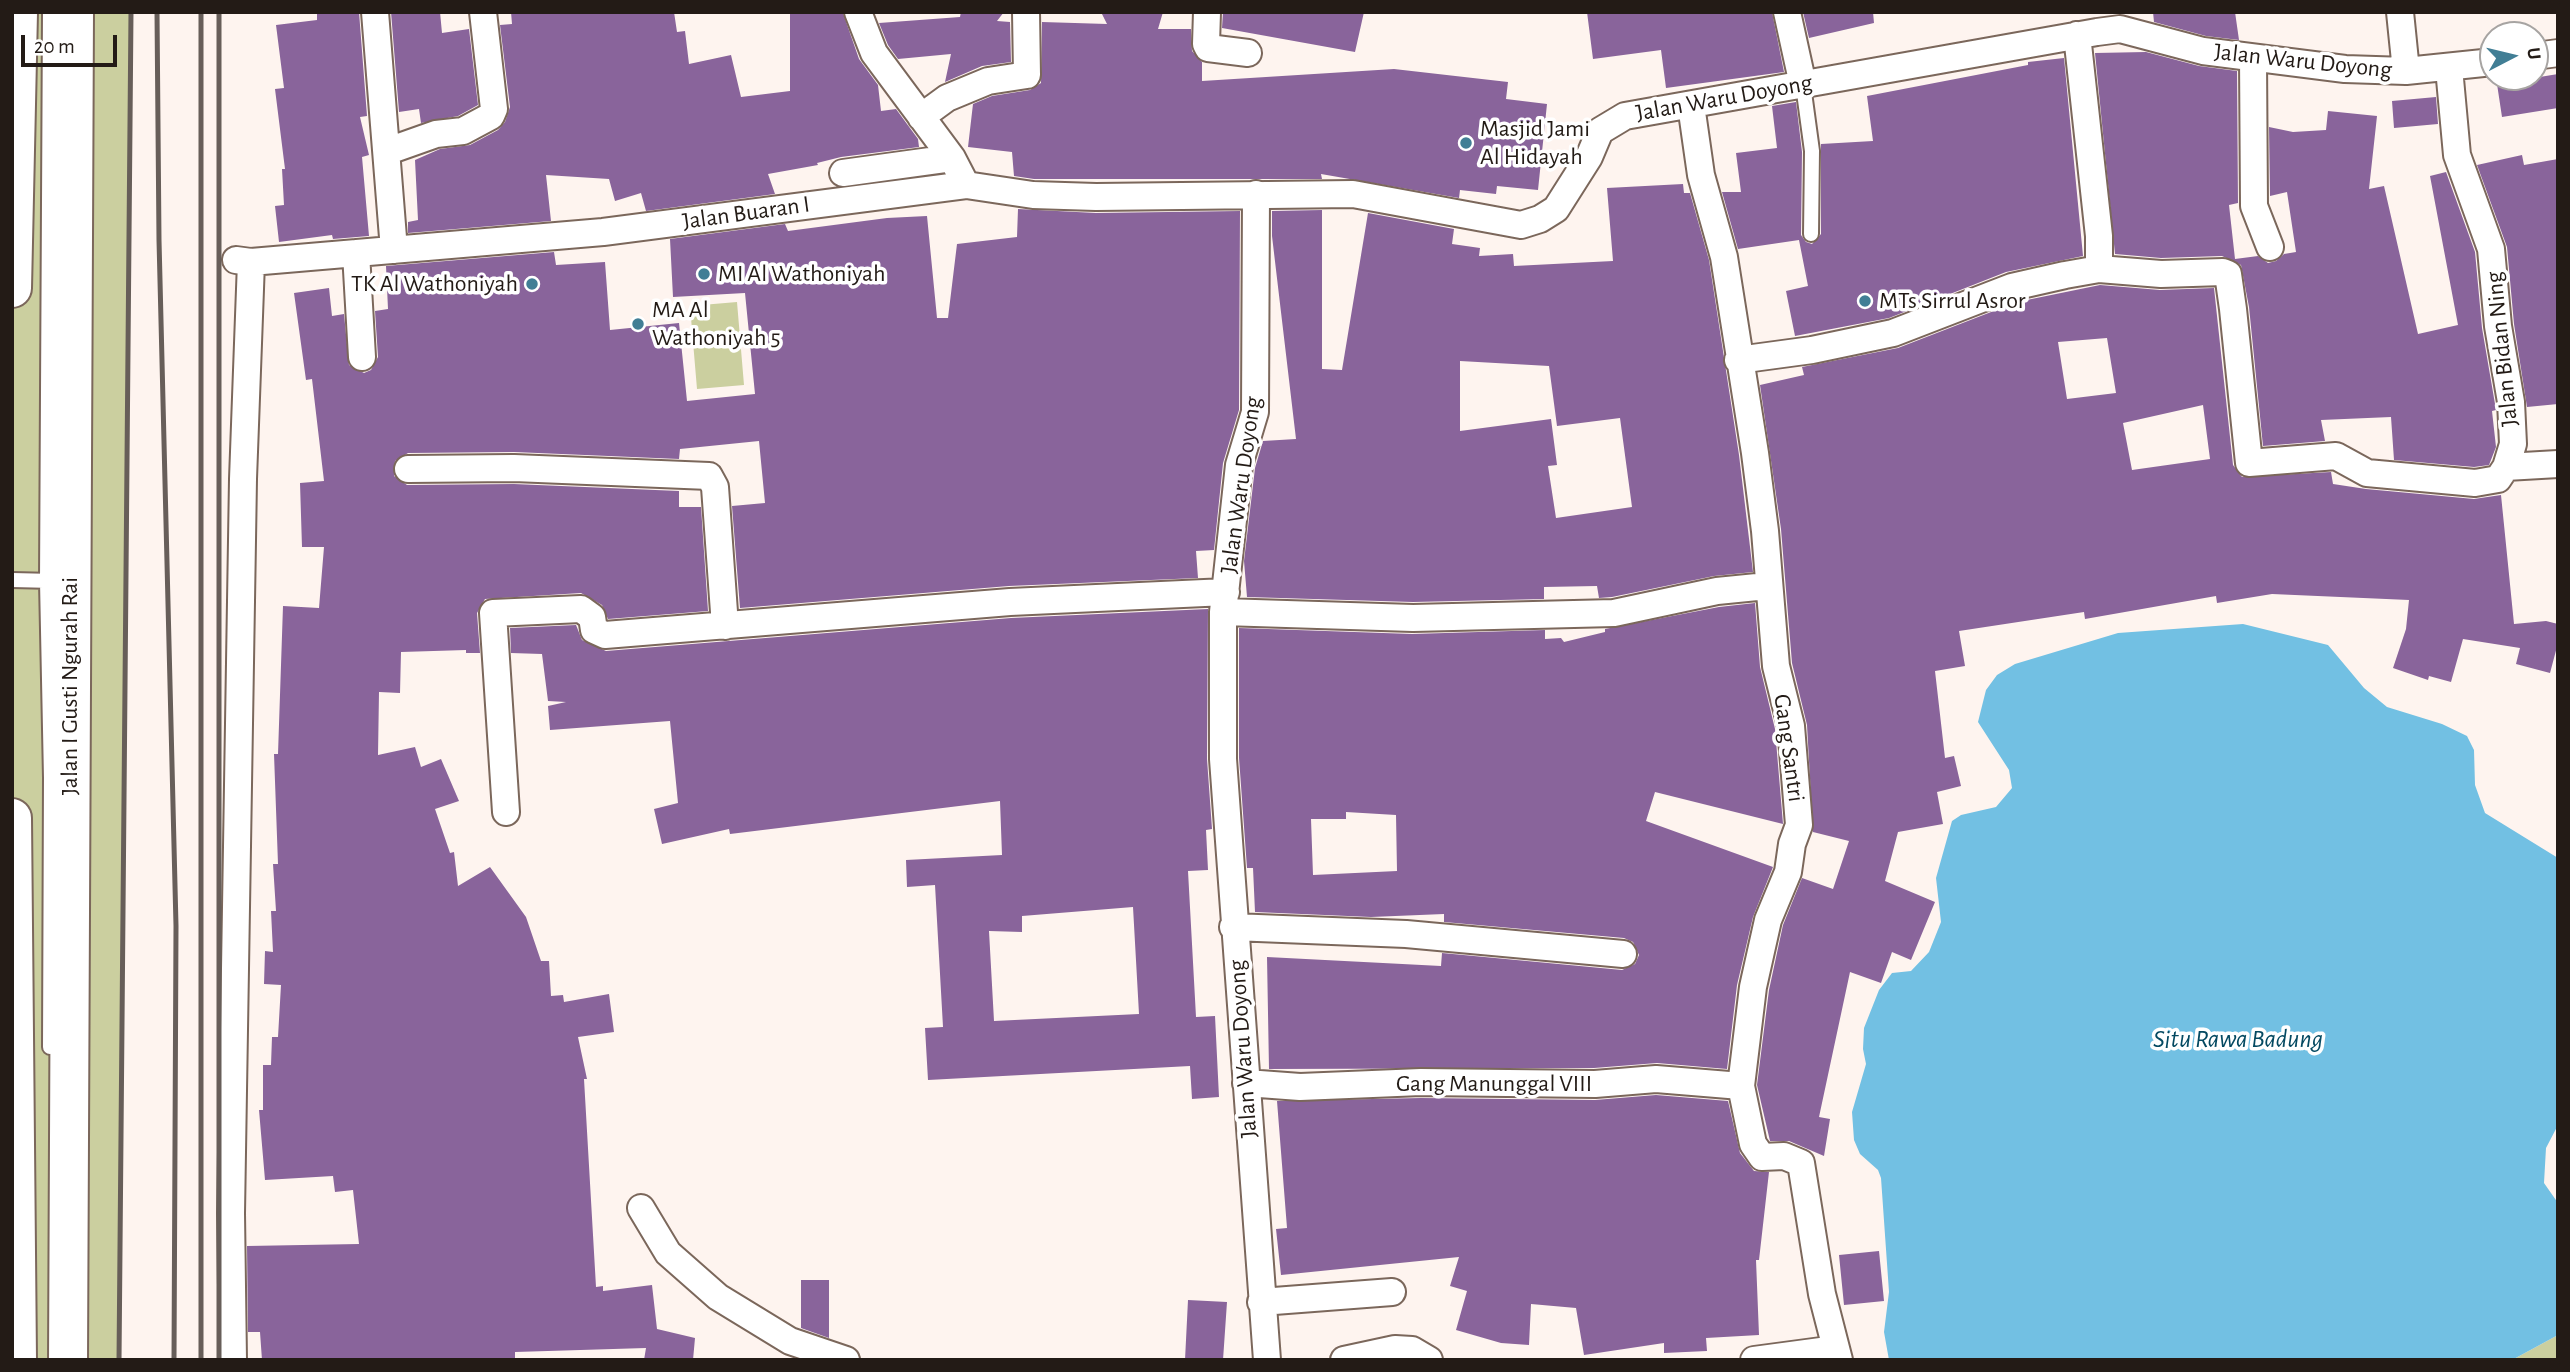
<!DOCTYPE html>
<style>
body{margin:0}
#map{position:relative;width:2570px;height:1372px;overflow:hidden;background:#fef4ef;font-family:"Alegreya Sans",sans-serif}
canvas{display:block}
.frame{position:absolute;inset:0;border:14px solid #231b16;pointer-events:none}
.north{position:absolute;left:2479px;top:21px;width:70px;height:70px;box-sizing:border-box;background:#fff;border:2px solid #a7a4a2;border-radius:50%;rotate:83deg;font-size:19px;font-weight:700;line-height:28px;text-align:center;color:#231b16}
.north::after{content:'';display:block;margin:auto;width:24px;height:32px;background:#417e95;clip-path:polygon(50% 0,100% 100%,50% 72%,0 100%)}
.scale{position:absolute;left:21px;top:35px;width:96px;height:32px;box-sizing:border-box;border:4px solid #231b16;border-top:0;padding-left:9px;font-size:21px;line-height:24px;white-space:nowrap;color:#231b16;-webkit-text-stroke:5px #fff;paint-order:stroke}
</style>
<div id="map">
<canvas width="2570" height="1372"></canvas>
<div class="frame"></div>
<div class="north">U</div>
<div class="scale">20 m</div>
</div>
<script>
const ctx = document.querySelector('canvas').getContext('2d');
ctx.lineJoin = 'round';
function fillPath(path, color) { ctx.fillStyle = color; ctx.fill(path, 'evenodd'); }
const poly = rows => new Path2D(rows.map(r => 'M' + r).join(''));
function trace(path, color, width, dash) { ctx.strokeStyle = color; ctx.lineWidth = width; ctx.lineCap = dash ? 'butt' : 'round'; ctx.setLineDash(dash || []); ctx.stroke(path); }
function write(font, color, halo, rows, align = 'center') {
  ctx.font = font + ' "Alegreya Sans",sans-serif'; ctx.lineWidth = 7; ctx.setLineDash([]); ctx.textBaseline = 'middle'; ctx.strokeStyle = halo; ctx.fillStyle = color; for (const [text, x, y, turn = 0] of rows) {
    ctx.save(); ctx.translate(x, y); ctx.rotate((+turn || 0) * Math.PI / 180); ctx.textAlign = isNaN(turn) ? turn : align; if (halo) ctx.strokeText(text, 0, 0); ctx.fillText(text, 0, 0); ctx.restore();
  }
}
const green = poly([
 [18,12,50,12,49,1360,16,1360,12,288],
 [74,12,130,12,120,1360,68,1360],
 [737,302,744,385,697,389,690,306],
 [2558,1335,2558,1360,2512,1360]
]);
const water = poly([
 [2243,624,2328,645,2364,688,2387,707,2442,724,2467,736,2474,750,2475,785,2485,813,2558,858,2558,1125,2546,1148,2544,1183,2558,1203,2558,1335,2512,1360,1889,1360,1884,1332,1889,1292,1881,1178,1878,1170,1860,1154,1854,1140,1852,1112,1866,1064,1863,1049,1864,1028,1879,990,1892,973,1911,971,1929,952,1941,922,1936,878,1952,821,1961,815,1996,807,2012,788,2009,770,1978,722,1986,690,1997,675,2015,664,2118,633]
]);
const building = poly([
 [317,12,359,12,367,116,360,117,369,155,362,157,369,236,333,239,332,235,279,242,275,206,284,205,282,169,285,169,275,89,284,88,276,25,317,20],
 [391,12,440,12,442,33,469,29,478,105,458,116,421,123,419,109,399,112],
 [511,12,674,12,677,32,685,31,689,64,731,55,741,97,790,91,790,12,843,13,859,59,878,85,881,111,896,109,918,139,919,147,841,157,817,163,818,165,768,174,775,194,646,211,641,193,615,201,609,179,546,175,551,221,408,233,408,222,418,220,415,160,440,149,470,145,498,130,505,122,510,107,500,25,512,24],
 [961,12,1004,12,997,21,1010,22,1011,62,982,66,945,82,951,54,898,59,888,45,879,23,960,17],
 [1101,12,1163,12,1158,29,1191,29,1192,51,1202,62,1202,81,1394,69,1508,82,1506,99,1547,104,1538,190,1497,186,1496,194,1460,190,1459,198,1321,174,1322,179,1034,179,1014,176,1012,152,968,147,973,104,992,96,1030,90,1041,83,1042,22,1107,24],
 [1223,12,1364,12,1355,52,1222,28],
 [1587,12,1772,12,1784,72,1666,88,1661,50,1593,59],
 [1803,12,1873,12,1874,23,1809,38],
 [2153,12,2235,12,2239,40,2206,36,2154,22],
 [2146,52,2199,66,2237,71,2238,203,2229,205,2235,259,2258,256,2268,263,2276,261,2284,254,2296,252,2287,192,2270,196,2269,127,2293,132,2326,130,2328,111,2377,116,2369,189,2384,186,2418,334,2458,325,2430,176,2446,172,2475,252,2482,328,2495,404,2496,410,2492,411,2496,447,2489,465,2474,467,2394,460,2391,417,2321,420,2325,441,2263,446,2249,307,2241,265,2222,256,2161,258,2115,254,2095,53],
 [2064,58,2083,256,2006,272,1889,318,1795,336,1786,291,1808,286,1799,240,1738,249,1722,192,1741,192,1736,153,1777,148,1772,106,1796,102,1802,152,1801,235,1806,242,1812,244,1821,234,1821,144,1873,141,1867,96,2028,65,2028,62],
 [2558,74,2558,108,2502,117,2497,84],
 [2436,97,2438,124,2394,128,2392,101],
 [2522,155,2524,165,2558,159,2558,404,2527,407,2514,324,2507,247,2477,165],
 [1683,184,1684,193,1690,193,1709,260,1739,455,1753,572,1714,576,1612,597,1599,598,1597,586,1544,587,1544,599,1413,602,1247,597,1244,561,1255,468,1263,441,1296,439,1272,236,1272,211,1322,210,1322,369,1342,370,1368,213,1454,229,1452,244,1480,248,1479,256,1513,254,1514,266,1613,261,1607,188],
 [1460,361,1549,366,1557,426,1620,418,1632,507,1556,518,1548,466,1557,465,1551,419,1460,431],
 [1018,209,1096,213,1240,211,1239,410,1223,463,1214,550,1196,551,1198,578,1009,586,740,608,732,506,765,503,759,441,680,449,679,459,514,452,408,453,395,461,394,476,407,485,514,484,679,491,679,507,701,507,708,611,608,619,602,605,581,593,485,599,477,613,480,653,466,653,466,650,401,652,400,693,379,692,378,755,415,747,421,767,441,759,459,801,435,809,450,853,454,852,458,886,490,867,526,917,541,961,549,961,551,996,563,995,564,1002,609,994,614,1032,578,1037,587,1079,584,1079,596,1287,603,1286,603,1291,652,1285,657,1329,695,1338,693,1360,644,1360,646,1348,515,1352,515,1360,262,1360,260,1332,248,1332,247,1246,359,1244,353,1190,335,1192,333,1176,265,1180,259,1110,263,1110,263,1065,271,1065,272,1037,278,1037,281,985,264,984,265,951,273,952,271,911,276,911,273,864,278,864,274,754,278,754,283,606,319,608,324,547,302,547,300,483,324,481,312,379,306,380,294,293,329,288,332,316,344,314,349,365,364,373,371,370,378,357,375,311,388,309,386,266,554,252,556,265,605,262,610,330,679,323,687,401,755,394,745,293,673,297,670,239,785,224,788,231,887,218,927,216,937,318,948,318,957,244,1017,237],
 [2100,285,2160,290,2214,288,2233,465,2242,477,2331,472,2333,484,2366,489,2474,499,2501,495,2514,624,2546,621,2558,624,2558,643,2550,673,2516,664,2520,648,2463,639,2451,682,2429,676,2428,680,2393,668,2406,629,2409,600,2272,594,2217,603,2216,596,2085,619,2084,612,1959,631,1965,666,1935,671,1945,758,1954,756,1961,786,1937,792,1943,824,1898,832,1885,881,1935,902,1911,960,1892,952,1881,983,1850,972,1819,1117,1830,1119,1824,1156,1789,1141,1770,1141,1757,1085,1769,990,1783,925,1802,878,1833,889,1849,841,1813,832,1807,725,1792,663,1781,529,1760,385,1804,375,1802,367,1898,348,2017,302],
 [2107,338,2116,393,2067,399,2058,342],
 [2203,405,2210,459,2132,470,2123,423],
 [1755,603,1760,667,1775,729,1783,824,1655,792,1646,821,1773,867,1753,917,1737,985,1727,1069,1657,1063,1594,1068,1269,1069,1267,957,1441,966,1442,953,1622,970,1635,964,1639,955,1633,942,1624,938,1444,922,1444,914,1371,917,1255,912,1253,868,1247,868,1239,758,1239,628,1412,634,1545,630,1545,639,1561,638,1564,642,1605,632,1605,629,1719,607],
 [1346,812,1396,815,1397,871,1313,875,1311,819,1346,819],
 [1208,609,1207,759,1212,829,1206,830,1208,870,1188,871,1196,1017,1215,1016,1219,1097,1192,1099,1190,1066,928,1080,925,1028,943,1027,935,885,907,887,906,860,1002,855,1000,801,730,834,729,829,662,844,654,809,678,803,670,721,550,730,548,706,566,702,548,701,542,654,511,653,510,628,576,625,582,640,606,651,1011,618],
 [1133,907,1139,1014,994,1021,989,931,1022,932,1022,916],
 [1656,1095,1728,1101,1740,1153,1754,1171,1769,1172,1759,1260,1756,1260,1759,1335,1706,1338,1707,1351,1664,1353,1664,1343,1584,1355,1576,1308,1531,1304,1529,1345,1501,1343,1456,1330,1467,1291,1450,1286,1459,1257,1281,1275,1276,1229,1287,1228,1277,1101,1421,1098,1595,1100],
 [1879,1251,1884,1301,1844,1305,1839,1255],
 [801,1280,829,1280,829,1338,801,1328],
 [1188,1300,1227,1302,1223,1360,1185,1360]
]);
const service = poly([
 [50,12,47,581,51,778,50,1047],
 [1803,85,1812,151,1811,234],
 [12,580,54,581]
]);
const minor = poly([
 [375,12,394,250],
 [858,12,874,53,952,158,966,185],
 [1207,12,1206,44,1208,48,1248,53],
 [1787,12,1803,85],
 [2400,12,2406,71],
 [2077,35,2099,236,2099,269],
 [2535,56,2558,53],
 [2253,58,2254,206,2270,247],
 [1691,105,1701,175,1724,257,1755,453,1765,531,1776,666,1791,726,1799,825,1792,844,1788,872,1768,920,1753,987,1741,1086,1753,1144,1762,1157,1784,1156,1801,1163,1822,1294,1839,1360],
 [921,117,947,98,988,81,1027,75,1026,12],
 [388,151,436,134,463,131,491,116,494,109,483,12],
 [843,173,952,158],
 [1256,194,1255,412,1239,465,1223,612,1223,759,1267,1360],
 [356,253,362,357],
 [236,260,251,262,603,232,966,185,1033,195,1096,197,1353,194,1521,225,1540,219,1556,209,1589,157,1600,131,1625,116,2097,32,2120,29,2203,51,2345,69,2406,71,2493,62],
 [1738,360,1812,350,1893,333,2012,287,2065,275,2099,269,2161,274,2223,272,2228,274,2233,309,2249,463,2336,456,2367,473,2475,483,2498,479,2506,467,2513,444,2511,402,2498,326,2491,249,2457,155,2449,68],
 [2506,467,2558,464],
 [408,469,514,468,709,476,715,487,725,626],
 [1223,612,1413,618,1614,613,1717,591,1767,586],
 [506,812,493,613,581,609,592,617,594,630,605,635,1010,602,1226,592],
 [1233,927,1406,934,1623,954],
 [1246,1083,1300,1087,1421,1082,1595,1084,1656,1079,1741,1086],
 [641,1208,668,1253,718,1297,790,1341,846,1360],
 [1261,1302,1392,1292],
 [233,1360,231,1213,243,479,251,262],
 [1344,1360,1395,1349,1412,1350,1429,1360],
 [1754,1360,1836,1349]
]);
const primary = poly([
 [12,288,18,12],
 [12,818,17,1360],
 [68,1360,74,12]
]);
const rail = poly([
 [157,12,159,240,176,926,174,1360],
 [119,1360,131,12],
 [201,1360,201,12],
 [219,1360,219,12]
]);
const markers = [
 [1466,143,7,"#417e95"],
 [704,274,7,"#417e95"],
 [532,284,7,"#417e95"],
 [1865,301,7,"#417e95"],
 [638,324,7,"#417e95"]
];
const streetNames = [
 ["Jalan Waru Doyong",2303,61,6],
 ["Jalan Waru Doyong",1724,98,-10],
 ["Jalan Buaran I",746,213,-8],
 ["Jalan Bidan Ning",2502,349,-96],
 ["Jalan Waru Doyong",1241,485,-82],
 ["Jalan I Gusti Ngurah Rai",70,686,-90],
 ["Gang Santri",1789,748,82],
 ["Jalan Waru Doyong",1243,1049,-94],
 ["Gang Manunggal VIII",1494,1084]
];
const poiNames = [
 ["Masjid Jami",1480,129],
 ["Al Hidayah",1480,157],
 ["MI Al Wathoniyah",718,274],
 ["TK Al Wathoniyah",518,284,"right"],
 ["MTs Sirrul Asror",1879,301],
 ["MA Al",652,310],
 ["Wathoniyah 5",652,338]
];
const waterNames = [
 ["Situ Rawa Badung",2238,1039]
];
fillPath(green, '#cbcf9f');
fillPath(water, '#72c0e3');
fillPath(building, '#89649b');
trace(service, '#7b675b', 18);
trace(minor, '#7b675b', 30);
trace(primary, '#7b675b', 42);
trace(service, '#fff', 14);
trace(minor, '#fff', 26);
trace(primary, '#fff', 38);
trace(rail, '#675e59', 5);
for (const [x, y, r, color] of markers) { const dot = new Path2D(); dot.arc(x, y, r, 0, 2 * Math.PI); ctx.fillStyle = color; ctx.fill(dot); trace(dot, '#fff', 2.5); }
write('24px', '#231b16', '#fff', streetNames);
write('24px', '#231b16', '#fff', poiNames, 'left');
write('italic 26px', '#044961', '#fff', waterNames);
</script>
